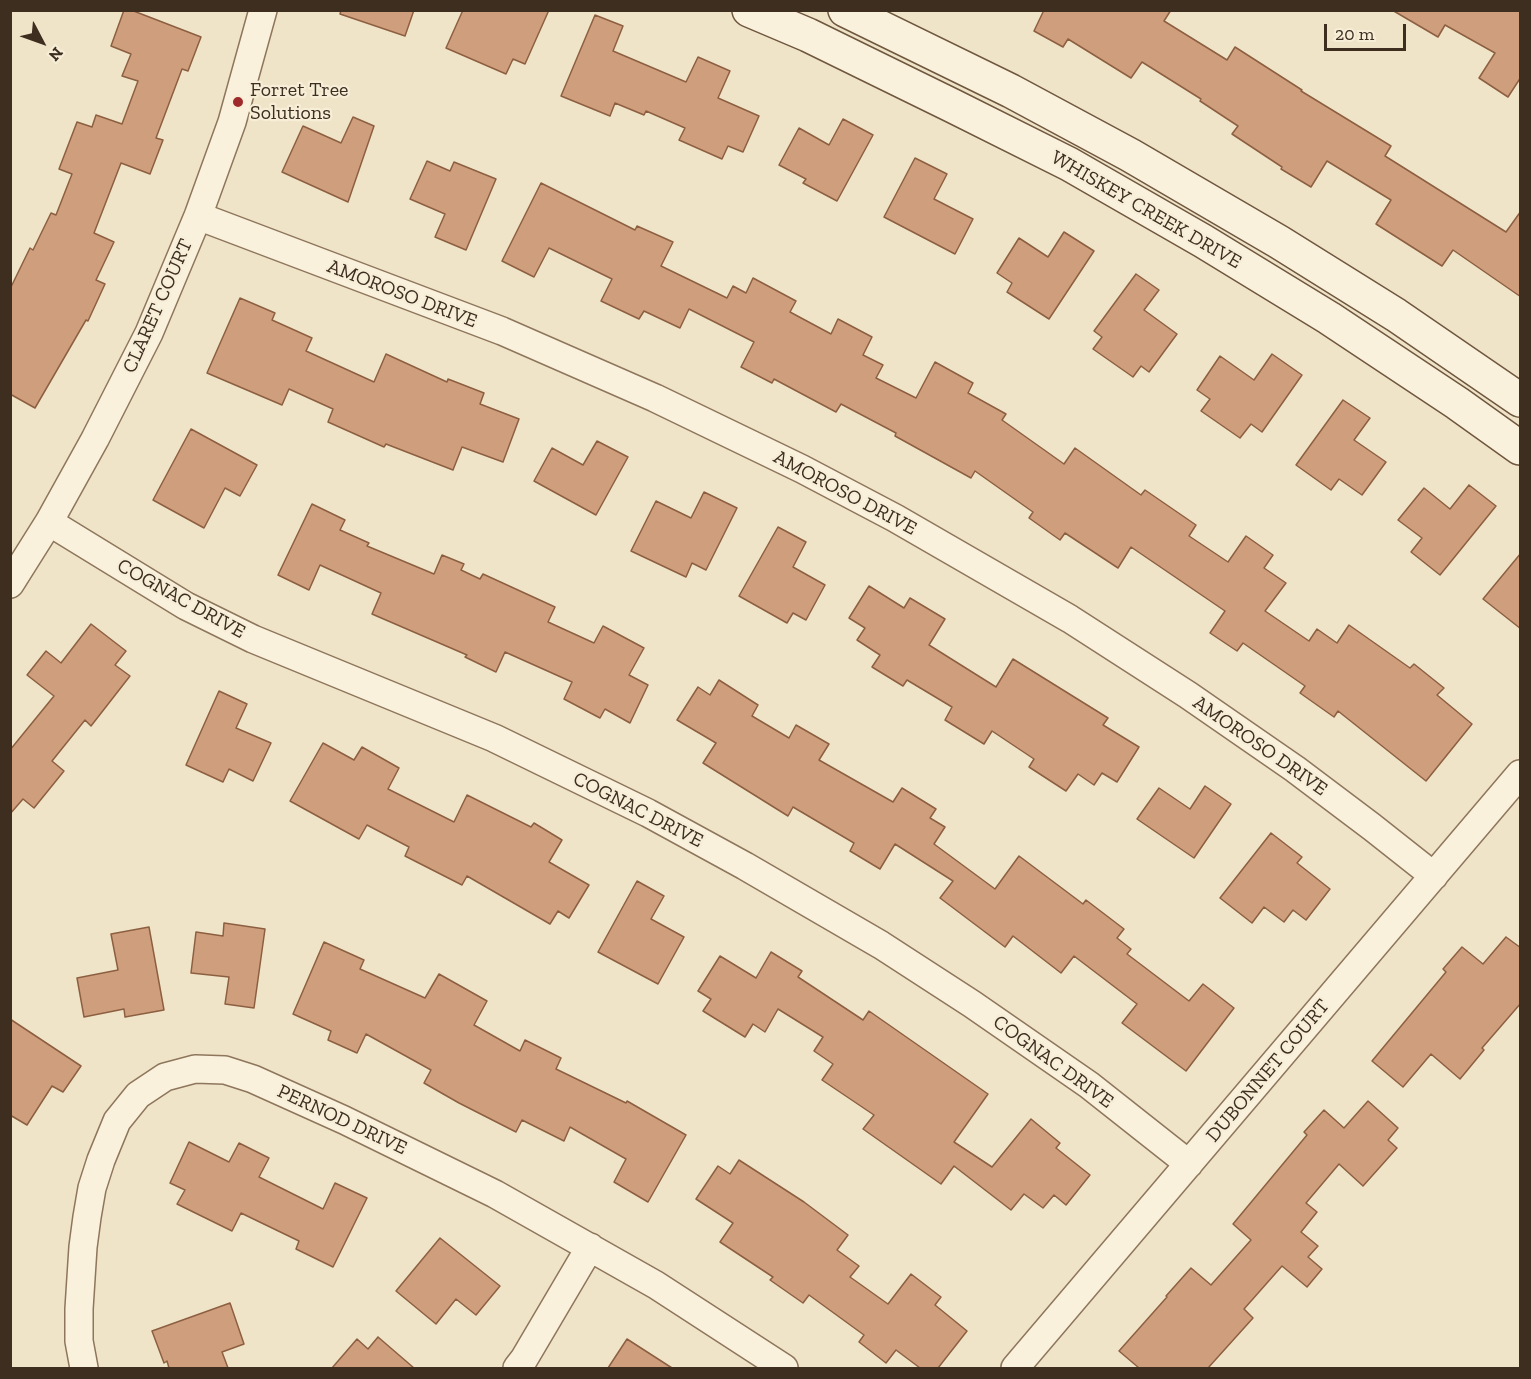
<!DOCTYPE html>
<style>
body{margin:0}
#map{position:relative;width:1531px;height:1379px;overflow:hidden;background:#f0e4c8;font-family:"Zilla Slab",serif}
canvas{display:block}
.frame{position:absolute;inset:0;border:12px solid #3d2e20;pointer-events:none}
.north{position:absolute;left:12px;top:12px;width:60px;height:60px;-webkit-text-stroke:4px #f7eed8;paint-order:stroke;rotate:131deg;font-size:16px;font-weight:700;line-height:24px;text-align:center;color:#3d2e20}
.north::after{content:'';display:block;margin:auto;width:21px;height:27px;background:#3d2e20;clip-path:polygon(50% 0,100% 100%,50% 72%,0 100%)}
.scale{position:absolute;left:1324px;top:24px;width:82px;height:27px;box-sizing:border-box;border:3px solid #3d2e20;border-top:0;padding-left:8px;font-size:18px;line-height:21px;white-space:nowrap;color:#3d2e20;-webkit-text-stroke:4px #f7eed8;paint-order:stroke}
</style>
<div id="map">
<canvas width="1531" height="1379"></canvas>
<div class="frame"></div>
<div class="north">N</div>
<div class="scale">20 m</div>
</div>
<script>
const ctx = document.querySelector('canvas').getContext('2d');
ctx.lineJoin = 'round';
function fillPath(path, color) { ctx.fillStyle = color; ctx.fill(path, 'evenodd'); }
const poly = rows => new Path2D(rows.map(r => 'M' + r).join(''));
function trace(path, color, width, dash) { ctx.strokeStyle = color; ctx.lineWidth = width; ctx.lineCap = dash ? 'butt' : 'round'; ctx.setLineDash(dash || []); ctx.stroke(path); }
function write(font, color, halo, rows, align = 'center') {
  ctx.font = font + ' "Zilla Slab",serif'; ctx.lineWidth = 4.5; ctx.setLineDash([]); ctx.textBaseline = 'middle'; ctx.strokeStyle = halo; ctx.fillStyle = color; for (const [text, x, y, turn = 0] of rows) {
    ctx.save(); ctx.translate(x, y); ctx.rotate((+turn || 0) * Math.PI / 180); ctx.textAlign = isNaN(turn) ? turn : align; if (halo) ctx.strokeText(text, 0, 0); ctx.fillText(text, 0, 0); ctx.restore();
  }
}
const building = poly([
 [124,10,131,10,201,37,188,71,182,69,156,138,163,140,150,174,121,163,94,233,114,242,96,280,105,284,88,321,86,320,35,408,10,394,10,289,30,248,33,250,51,213,56,215,72,174,59,169,77,122,92,127,96,115,122,124,138,81,122,76,131,54,111,46,124,10],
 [341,10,414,10,405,36,340,14,341,10],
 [463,10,549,10,525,64,513,59,506,74,446,48,463,10],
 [1044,10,1171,10,1164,21,1227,60,1235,47,1302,90,1301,91,1391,146,1385,156,1506,232,1521,211,1521,297,1453,250,1442,266,1376,224,1391,200,1327,161,1311,187,1281,169,1282,167,1232,134,1238,126,1200,101,1201,99,1142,62,1131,78,1068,39,1063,47,1034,31,1044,10],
 [1392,10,1521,10,1521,77,1508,97,1479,78,1495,53,1445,25,1438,37,1392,10],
 [595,15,623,26,613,51,686,82,698,57,730,71,718,98,759,116,743,152,728,146,722,159,679,140,685,128,646,111,644,115,615,103,610,116,561,96,595,15],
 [353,117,374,126,348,202,282,172,303,126,341,143,353,117],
 [843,119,873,135,837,201,803,183,806,179,779,165,799,128,829,145,843,119],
 [915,158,947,174,934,199,973,219,955,254,884,217,915,158],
 [427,161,450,171,454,162,496,179,466,250,435,237,445,214,410,199,427,161],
 [541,183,635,230,637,226,673,242,661,266,727,298,733,286,746,293,753,278,796,301,790,312,831,334,838,319,872,337,863,355,883,365,876,378,916,398,935,362,973,383,968,393,1006,414,1002,420,1064,464,1075,448,1141,495,1145,490,1196,525,1189,536,1228,562,1246,536,1273,555,1264,568,1286,583,1265,611,1309,641,1317,629,1337,643,1349,625,1410,668,1414,664,1444,688,1437,695,1472,724,1426,781,1338,711,1334,717,1300,693,1305,686,1243,643,1237,651,1210,633,1225,611,1131,547,1118,568,1065,533,1060,540,1029,518,1033,512,975,471,971,478,895,436,896,433,841,404,836,412,774,379,772,383,741,367,754,342,689,309,680,328,644,311,639,319,601,301,612,279,549,248,534,277,502,261,541,183],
 [1064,232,1094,251,1049,319,1007,292,1012,283,997,273,1019,238,1048,257,1064,232],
 [1136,274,1159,290,1144,310,1177,334,1149,372,1141,366,1133,377,1093,349,1102,337,1094,331,1136,274],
 [240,298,275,313,272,320,312,338,306,351,374,382,386,354,447,382,448,379,484,393,480,404,519,419,503,462,462,447,453,470,386,444,384,447,328,422,333,409,289,389,282,405,207,373,240,298],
 [1272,354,1302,375,1262,432,1251,424,1240,438,1201,411,1210,399,1197,390,1220,356,1254,380,1272,354],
 [1343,400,1370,418,1354,440,1386,462,1362,495,1339,479,1331,490,1296,465,1343,400],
 [191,429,257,465,240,496,225,488,204,528,153,500,191,429],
 [597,441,628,457,596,515,534,481,552,448,583,465,597,441],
 [1469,485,1496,506,1440,575,1411,552,1422,538,1398,520,1424,488,1450,509,1469,485],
 [704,492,737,508,706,570,692,563,686,577,631,551,656,501,691,518,704,492],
 [312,504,345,520,340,530,369,543,367,546,434,574,442,555,464,564,461,570,480,579,483,574,555,607,548,622,594,643,603,626,644,648,629,675,648,685,630,723,605,709,600,718,564,699,572,682,505,652,496,672,465,657,467,655,372,614,381,593,320,565,309,590,278,575,312,504],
 [778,527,806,542,793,567,825,585,806,620,793,613,787,623,739,596,778,527],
 [1521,553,1521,629,1483,599,1521,553],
 [869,586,904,608,910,598,945,619,929,645,996,687,1013,659,1108,718,1103,725,1139,747,1117,782,1102,773,1094,785,1078,774,1066,791,1029,767,1034,759,992,731,984,744,945,720,952,707,907,680,903,686,872,667,880,655,857,640,865,628,849,618,869,586],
 [91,624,126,651,115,665,130,676,91,726,85,720,52,761,64,771,34,808,23,799,10,814,10,750,54,696,27,675,46,651,61,663,91,624],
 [719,680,758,705,752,716,789,738,796,725,829,744,819,760,893,802,902,788,936,809,930,818,945,827,934,844,995,889,1019,856,1083,904,1086,900,1124,929,1117,938,1131,949,1127,954,1189,1001,1203,984,1234,1008,1186,1071,1122,1023,1137,1004,1074,956,1061,973,1013,936,1005,947,940,898,953,881,895,844,880,869,850,851,854,843,793,807,788,816,703,763,716,743,677,720,698,687,710,695,719,680],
 [219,691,247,704,236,728,271,743,253,781,229,769,223,782,186,765,219,691],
 [323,743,354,760,362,747,399,768,388,789,454,822,467,795,531,827,534,823,562,840,549,862,589,885,569,918,558,911,550,924,467,876,462,885,405,856,409,847,367,825,359,839,290,801,323,743],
 [1205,786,1231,804,1194,858,1137,819,1159,788,1190,809,1205,786],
 [1271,833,1302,857,1297,863,1330,889,1306,920,1293,910,1284,922,1264,907,1252,923,1220,898,1271,833],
 [637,881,664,896,651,919,684,937,658,984,598,952,637,881],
 [224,923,265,929,254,1008,225,1004,229,977,191,973,196,932,223,936,224,923],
 [149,927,164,1010,125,1017,124,1009,84,1017,77,978,118,970,111,934,149,927],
 [1506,937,1521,948,1521,1003,1482,1048,1484,1050,1460,1079,1431,1054,1403,1087,1372,1061,1446,972,1443,969,1462,947,1483,964,1506,937],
 [324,942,364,960,360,969,425,998,439,974,487,1001,474,1025,520,1051,525,1040,561,1058,556,1069,626,1103,627,1101,686,1135,648,1202,614,1182,626,1159,570,1127,564,1141,522,1120,516,1132,459,1103,424,1083,431,1070,366,1034,357,1053,328,1040,331,1031,293,1014,324,942],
 [771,952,802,971,798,977,863,1020,869,1011,988,1094,954,1142,992,1167,1031,1119,1060,1143,1056,1148,1090,1175,1066,1205,1054,1195,1043,1208,1024,1194,1011,1210,954,1166,941,1184,863,1129,874,1115,822,1080,833,1064,814,1051,823,1037,778,1009,765,1032,753,1024,745,1037,703,1011,711,999,698,991,720,956,756,978,771,952],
 [10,1019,81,1066,63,1092,52,1086,27,1125,10,1115,10,1019],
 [1368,1101,1398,1128,1388,1140,1397,1148,1363,1186,1339,1164,1306,1203,1317,1212,1301,1232,1318,1246,1308,1257,1322,1269,1307,1287,1282,1266,1244,1309,1253,1318,1208,1368,1139,1368,1119,1351,1167,1297,1166,1296,1191,1268,1211,1285,1251,1240,1233,1224,1307,1135,1304,1132,1324,1110,1344,1128,1368,1101],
 [189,1142,229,1162,239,1143,269,1158,259,1177,323,1209,335,1183,367,1198,333,1267,296,1249,299,1241,241,1213,232,1231,177,1204,185,1190,170,1183,189,1142],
 [739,1160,804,1202,848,1235,837,1250,859,1266,850,1277,888,1304,911,1274,941,1297,935,1305,967,1331,938,1368,920,1368,896,1350,886,1363,859,1342,864,1335,809,1295,803,1303,770,1280,773,1277,720,1242,733,1223,696,1199,718,1166,730,1174,739,1160],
 [440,1238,500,1286,476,1315,456,1299,436,1324,396,1291,440,1238],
 [230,1303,244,1344,222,1352,228,1368,169,1368,167,1361,164,1363,152,1331,230,1303],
 [378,1337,414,1368,332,1368,357,1339,368,1349,378,1337],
 [627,1339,672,1368,608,1368,627,1339]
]);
const street = poly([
 [198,216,502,331,655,398,802,469,895,518,1070,619,1188,695,1295,769,1372,827,1434,876],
 [49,522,186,606,253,639,494,738,648,813,745,866,881,945,972,1004,1089,1085,1189,1164],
 [10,584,49,522,95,439,149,333,198,216,232,122,263,10],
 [84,1368,79,1341,79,1309,83,1247,87,1217,92,1188,101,1160,117,1121,138,1095,165,1077,195,1069,225,1070,253,1079,344,1120,495,1194,656,1285,784,1368],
 [517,1368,524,1359,590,1247],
 [1015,1368,1520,774]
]);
const secondary = poly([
 [749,10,808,35,953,106,1069,164,1203,241,1329,318,1457,403,1520,448],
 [845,10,1011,91,1130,155,1279,242,1396,315,1520,400]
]);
const markers = [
 [238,102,6,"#9e2a2b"]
];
const poiNames = [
 ["Forret Tree",250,90],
 ["Solutions",250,113]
];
const streetNames = [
 ["WHISKEY CREEK DRIVE",1146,210,30],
 ["AMOROSO DRIVE",402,294,21],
 ["CLARET COURT",158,306,-66],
 ["AMOROSO DRIVE",845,493,28],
 ["COGNAC DRIVE",181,599,29],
 ["AMOROSO DRIVE",1260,746,35],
 ["COGNAC DRIVE",638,810,27],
 ["COGNAC DRIVE",1053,1062,36],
 ["DUBONNET COURT",1268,1071,-50],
 ["PERNOD DRIVE",342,1120,25]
];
fillPath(building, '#cf9f7d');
trace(building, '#8d5f41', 1.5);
trace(street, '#8d765c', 30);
trace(secondary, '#6f573f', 36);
trace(street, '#faf1dc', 27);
trace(secondary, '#faf1dc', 33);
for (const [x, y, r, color] of markers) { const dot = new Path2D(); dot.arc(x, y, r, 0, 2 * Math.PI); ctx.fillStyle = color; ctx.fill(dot); trace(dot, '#f7eed8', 2); }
write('20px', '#3d2e20', '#f7eed8', poiNames, 'left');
write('20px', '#3d2e20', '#f7eed8', streetNames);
</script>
